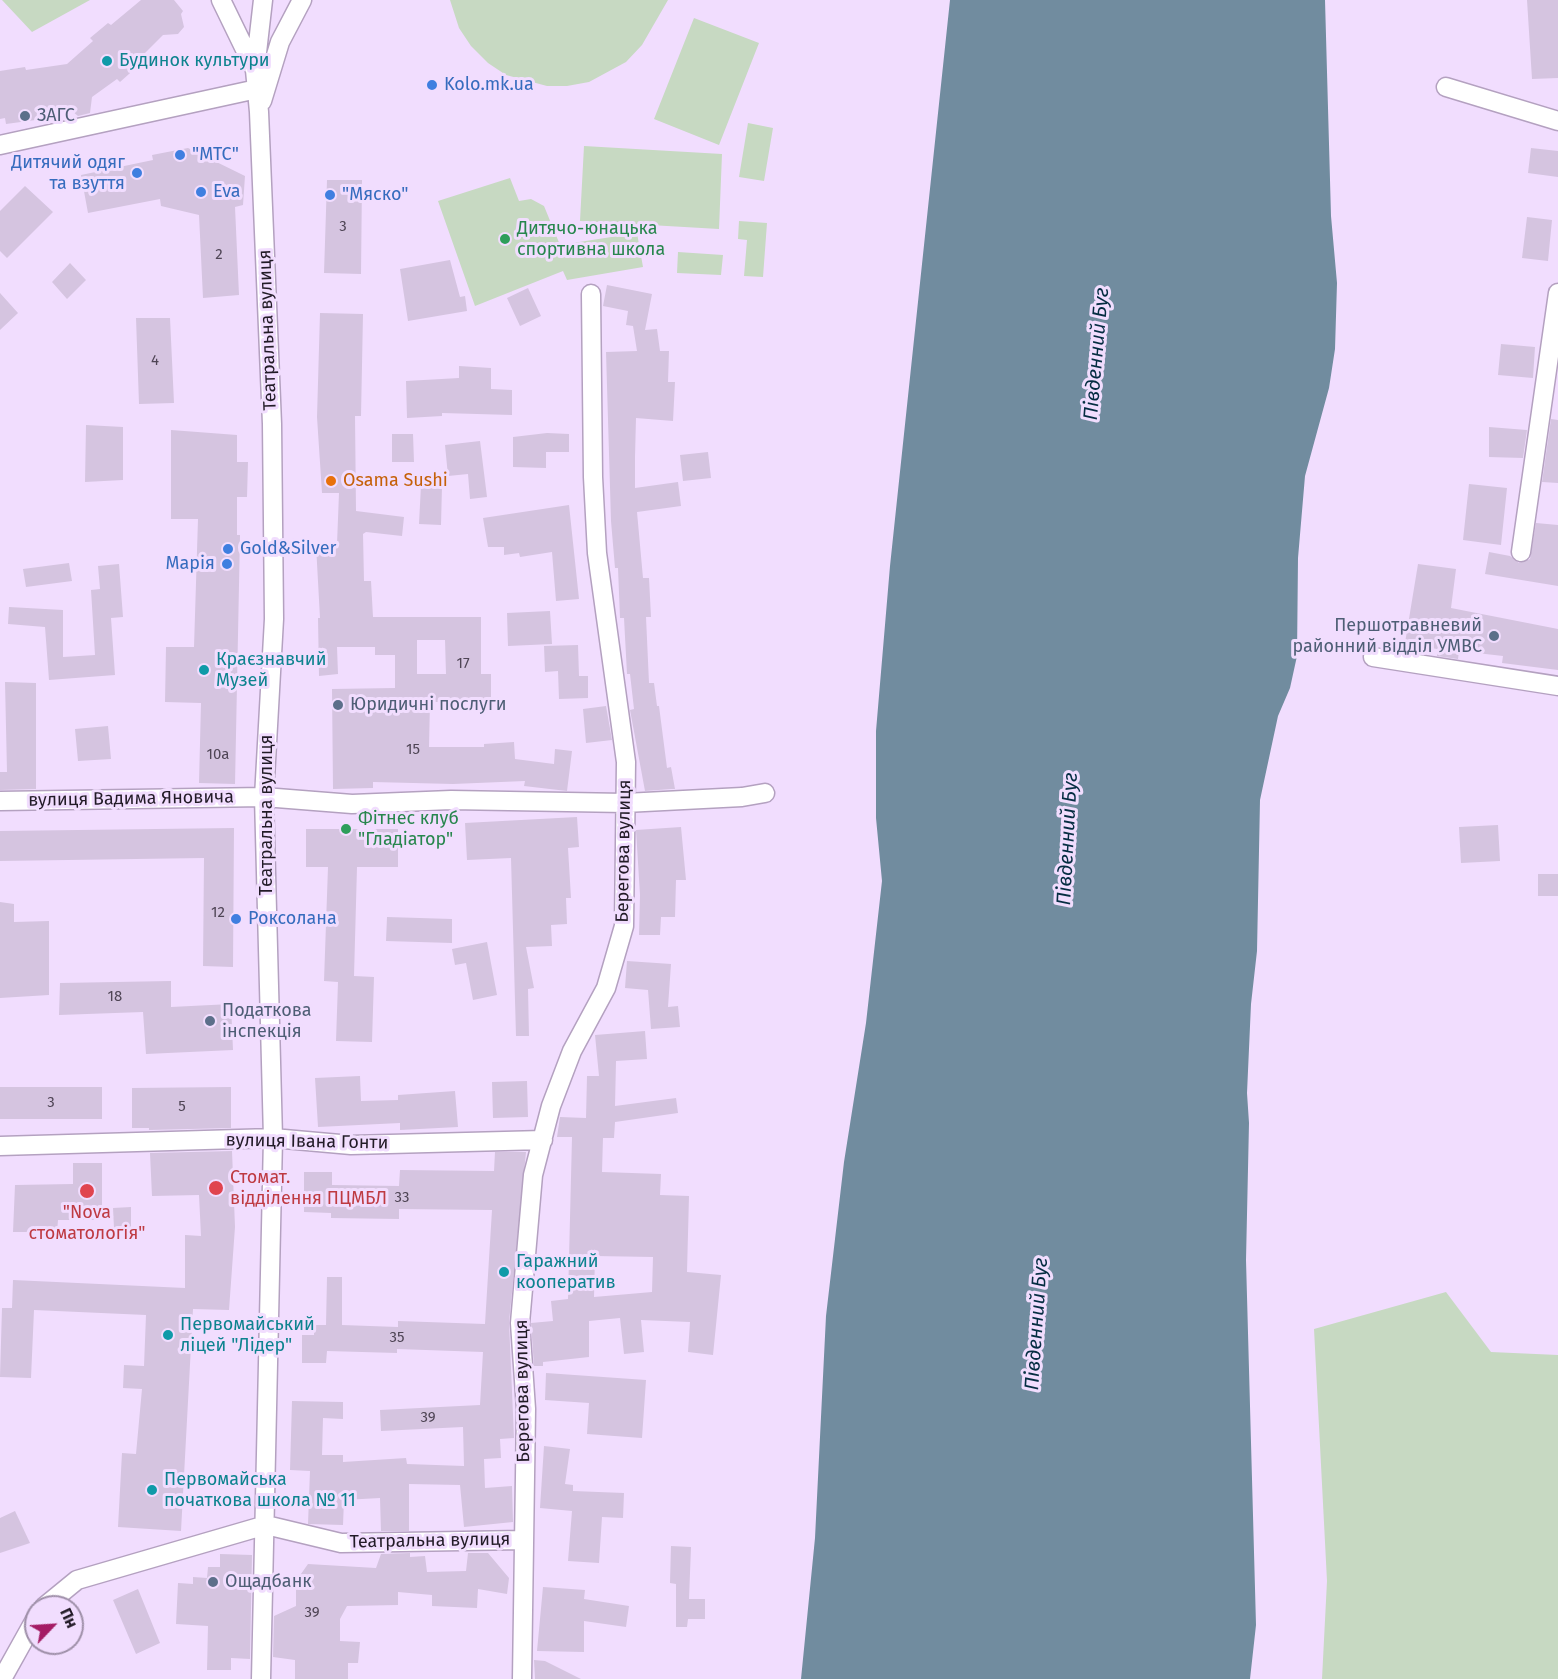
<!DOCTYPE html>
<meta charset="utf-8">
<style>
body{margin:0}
#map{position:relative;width:1558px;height:1679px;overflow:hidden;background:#f1ddfe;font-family:"Fira Sans",sans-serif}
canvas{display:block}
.north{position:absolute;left:24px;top:1595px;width:60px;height:60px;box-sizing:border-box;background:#f1ddfe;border:2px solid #9e8fa8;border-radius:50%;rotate:65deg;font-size:16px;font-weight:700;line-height:24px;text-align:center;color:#221b27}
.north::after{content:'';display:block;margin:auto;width:21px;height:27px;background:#a41c65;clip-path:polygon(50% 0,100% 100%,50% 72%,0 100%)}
</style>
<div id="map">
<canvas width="1558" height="1679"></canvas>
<div class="north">Пн</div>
</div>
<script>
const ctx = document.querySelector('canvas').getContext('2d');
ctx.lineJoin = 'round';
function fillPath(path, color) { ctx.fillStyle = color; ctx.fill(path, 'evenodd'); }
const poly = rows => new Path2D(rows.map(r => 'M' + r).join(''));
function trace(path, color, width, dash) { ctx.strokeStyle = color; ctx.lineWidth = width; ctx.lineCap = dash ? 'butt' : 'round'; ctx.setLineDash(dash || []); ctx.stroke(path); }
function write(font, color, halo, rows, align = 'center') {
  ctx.font = font + ' "Fira Sans",sans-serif'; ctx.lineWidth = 6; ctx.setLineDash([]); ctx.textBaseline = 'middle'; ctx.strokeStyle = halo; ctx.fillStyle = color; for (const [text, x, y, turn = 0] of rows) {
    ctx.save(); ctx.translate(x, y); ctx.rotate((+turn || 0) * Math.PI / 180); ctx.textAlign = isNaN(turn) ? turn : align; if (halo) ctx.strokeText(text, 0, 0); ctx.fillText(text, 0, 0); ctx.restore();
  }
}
const green = poly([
 [2,0,90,0,32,32],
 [450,0,668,0,642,45,626,62,589,82,567,86,547,86,506,75,488,63,471,46,459,28],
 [694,18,759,43,719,145,654,119],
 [748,123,773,128,764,181,739,177],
 [584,146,722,154,719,229,580,221],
 [510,178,519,201,531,199,544,206,560,245,637,233,643,267,567,280,563,271,475,306,438,201],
 [739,221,767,223,763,277,744,276,747,240,738,239],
 [678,252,723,255,721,275,677,273],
 [1446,1292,1491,1352,1558,1355,1558,1679,1322,1679,1327,1581,1314,1329]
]);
const water = poly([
 [950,0,1325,0,1331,216,1337,283,1335,349,1329,388,1305,476,1298,558,1297,656,1290,688,1278,716,1260,800,1257,951,1251,1004,1247,1093,1249,1123,1246,1260,1256,1625,1250,1679,801,1679,815,1538,826,1316,844,1162,866,1023,882,881,876,818,876,731,890,566]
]);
const building = poly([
 [141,0,174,0,183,11,181,14,184,27,178,34,163,35,144,54,147,58,120,82,117,79,92,97,90,113,78,116,68,108,42,112,43,119,6,124,5,118,0,119,0,71,25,67,26,70,67,64,93,41,90,38,108,23,111,25],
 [1527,0,1558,0,1558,78,1532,79],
 [188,148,245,176,243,205,235,207,239,295,203,298,199,215,161,206,160,199,88,213,81,175,153,160,152,155],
 [1531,148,1558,151,1558,177,1528,173],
 [327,180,362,180,361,274,324,273],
 [25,186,53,212,7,258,0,251,0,211],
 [1527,217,1552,220,1548,261,1522,258],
 [450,260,460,297,465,296,467,311,408,321,400,269],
 [70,263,86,280,67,299,52,282],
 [607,285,652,294,645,330,657,329,660,351,669,351,668,382,675,382,673,421,636,418,635,457,635,488,678,482,681,506,637,512,643,578,649,578,651,617,646,617,649,683,654,683,657,706,659,706,667,768,671,767,675,789,671,789,645,791,630,710,634,709,630,674,627,674,624,618,620,618,618,568,615,568,611,521,606,352,637,351,633,326,626,325,628,311,603,306],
 [528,288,541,316,520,326,507,298],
 [0,293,18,313,0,330],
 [320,313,363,314,361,416,355,416,356,511,404,517,402,536,366,532,363,534,364,581,371,581,373,617,481,617,481,674,491,674,491,702,430,702,429,747,484,747,484,744,514,742,515,759,554,764,555,749,572,751,567,791,524,786,525,781,453,784,373,782,373,788,333,789,332,689,395,688,395,655,375,655,375,647,337,647,338,674,319,676,318,618,320,618,316,545,337,544,339,493,322,493,317,417],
 [417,640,445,640,446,674,417,674],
 [136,318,170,318,174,403,139,404],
 [1501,344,1535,347,1533,378,1498,375],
 [459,366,491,368,491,389,512,390,512,415,442,413,442,416,407,418,406,381,459,378],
 [1551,419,1558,420,1558,483,1542,482],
 [86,425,123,427,123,480,85,482],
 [1489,427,1527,430,1523,458,1489,457],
 [171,430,237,435,237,462,248,462,247,497,237,497,237,535,240,535,235,784,199,783,201,703,165,702,166,647,194,647,198,519,171,519],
 [547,433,569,434,569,452,546,452,546,468,513,467,513,437],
 [392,434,413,434,414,462,392,462],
 [480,441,487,497,470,499,468,474,448,476,445,445],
 [708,452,711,478,683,481,680,455],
 [1469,484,1507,488,1501,545,1463,540],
 [421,485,442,486,441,525,419,524],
 [569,505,579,599,556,601,552,552,520,557,519,553,504,555,504,547,488,547,483,518],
 [1536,523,1558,525,1558,586,1485,574,1489,552,1510,556,1519,563,1530,559],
 [69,563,72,581,26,587,23,569],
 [119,564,123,617,111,618,115,675,49,680,45,627,8,624,9,607,63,610,63,657,95,655,91,590,100,589,98,566],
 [1418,564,1456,569,1451,608,1558,629,1558,670,1502,663,1503,656,1459,651,1458,659,1437,656,1437,649,1405,643],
 [550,611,552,644,508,646,507,613],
 [578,645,579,676,588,676,588,698,559,699,558,671,545,672,544,646],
 [5,682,36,683,36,789,0,790,0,772,7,772],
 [606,706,612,740,586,743,583,709],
 [108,726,111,759,78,761,75,729],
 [577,817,579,847,568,848,571,898,566,898,567,924,551,925,552,946,526,947,534,988,528,989,529,1036,516,1036,511,858,467,860,465,823],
 [1498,825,1500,861,1461,863,1459,827],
 [681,827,686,880,676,880,675,917,661,917,660,935,639,935,640,895,636,830],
 [234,828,233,967,203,966,204,858,0,861,0,831],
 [306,829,398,829,398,867,357,867,354,976,374,977,372,1042,336,1041,338,982,324,981,328,867,306,867],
 [1538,874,1558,874,1558,896,1538,896],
 [0,902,14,904,14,922,49,921,49,995,0,998],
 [387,917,452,919,452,943,386,941],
 [487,942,497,995,473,1000,466,963,455,965,452,949],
 [627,961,671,964,668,1007,678,1006,680,1027,651,1029,648,990,625,988],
 [171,981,171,1007,231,1004,233,1050,146,1054,143,1012,59,1015,60,983],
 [645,1031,647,1059,616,1061,615,1106,676,1098,678,1113,615,1122,614,1138,603,1138,602,1172,661,1174,660,1195,689,1196,687,1272,721,1275,713,1355,688,1352,690,1322,641,1320,644,1352,624,1354,620,1318,589,1321,589,1357,543,1362,543,1366,534,1366,531,1323,553,1321,551,1301,568,1299,572,1137,557,1137,560,1117,586,1118,587,1076,599,1076,595,1035],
 [595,1256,653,1257,652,1292,594,1297],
 [360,1076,361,1101,398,1100,398,1095,455,1091,458,1127,400,1130,400,1123,318,1127,315,1078],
 [527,1081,528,1117,493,1118,492,1082],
 [0,1087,102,1087,102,1119,0,1119],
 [231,1087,231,1128,149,1130,149,1128,132,1128,132,1088],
 [232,1151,235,1227,229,1310,193,1309,181,1531,118,1527,122,1453,136,1454,142,1389,123,1388,124,1365,144,1366,146,1315,34,1310,31,1378,0,1377,2,1308,12,1308,13,1280,185,1288,185,1235,201,1236,199,1195,152,1196,150,1153],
 [495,1152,526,1152,509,1322,514,1438,500,1439,501,1458,484,1459,485,1488,512,1486,513,1522,464,1527,460,1485,409,1484,409,1531,381,1531,380,1498,344,1500,343,1525,308,1524,310,1471,290,1470,292,1401,343,1402,343,1419,323,1418,322,1455,343,1455,343,1462,406,1458,407,1464,464,1466,463,1427,381,1431,380,1410,480,1405,483,1352,397,1349,397,1353,327,1351,326,1363,302,1363,302,1335,314,1335,314,1325,326,1325,327,1277,342,1277,342,1325,398,1327,398,1321,485,1324,492,1210,399,1209,399,1219,331,1218,331,1213,304,1212,304,1172,332,1172,332,1185,399,1186,400,1170,494,1171],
 [73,1163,102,1163,102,1220,58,1220,57,1232,13,1232,15,1185,73,1184],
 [131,1207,131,1228,114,1228,113,1208],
 [546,1373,646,1380,642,1438,587,1434,589,1403,545,1400],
 [544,1446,570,1449,565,1484,573,1485,573,1491,624,1493,623,1518,602,1517,599,1563,568,1561,572,1511,540,1508],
 [15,1511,30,1543,0,1553,0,1518],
 [671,1546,691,1547,689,1599,705,1599,705,1619,688,1619,687,1627,676,1627,676,1584,670,1583],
 [410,1553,410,1557,425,1556,427,1572,466,1571,468,1553,488,1553,509,1578,507,1594,478,1589,477,1608,432,1606,432,1595,398,1592,398,1605,347,1606,340,1619,340,1641,360,1642,358,1663,348,1663,348,1679,295,1679,295,1660,273,1657,274,1616,296,1606,296,1581,308,1564,376,1568,381,1554],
 [220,1554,252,1555,250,1659,231,1658,231,1670,207,1670,208,1626,176,1624,178,1583,193,1584,193,1577,207,1578,208,1567,220,1567],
 [543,1587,585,1590,584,1599,629,1606,626,1627,584,1621,584,1652,537,1651],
 [138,1589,160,1643,136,1654,113,1600],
 [534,1660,545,1661,581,1679,535,1679]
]);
const minor = poly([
 [221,0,255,70],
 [1446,87,1558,121],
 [262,101,280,42,302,0],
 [0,145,257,89],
 [1521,552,1558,293],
 [1373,657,1558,686],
 [0,801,264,797,352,804,451,800,625,803,742,797,765,793],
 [0,1146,273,1138,351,1145,543,1140],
 [44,1607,77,1580,266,1525,341,1543,523,1540],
 [2,1679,36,1618],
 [261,1679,273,1138,264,797,274,619,272,424,259,112,255,70,263,0],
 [522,1679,526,1409,520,1323,533,1175,551,1106,572,1051,606,988,624,926,626,762,597,553,593,477,591,294]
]);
const markers = [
 [107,61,6,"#0f9aa8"],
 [432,85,6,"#3f7fe0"],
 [25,116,6,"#5c6f8a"],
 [180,155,6,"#3f7fe0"],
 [137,173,6,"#3f7fe0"],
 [201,192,6,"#3f7fe0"],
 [330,195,6,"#3f7fe0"],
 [505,239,6,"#2e9e5b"],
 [331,481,6,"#e8710a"],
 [228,549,6,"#3f7fe0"],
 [227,564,6,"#3f7fe0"],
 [1494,636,6,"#5c6f8a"],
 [204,670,6,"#0f9aa8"],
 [338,705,6,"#5c6f8a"],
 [346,829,6,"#2e9e5b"],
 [236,919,6,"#3f7fe0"],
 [210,1021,6,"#5c6f8a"],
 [216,1188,8,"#e0444e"],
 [87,1191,8,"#e0444e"],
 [504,1272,6,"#0f9aa8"],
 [168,1335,6,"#0f9aa8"],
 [152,1490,6,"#0f9aa8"],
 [213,1582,6,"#5c6f8a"]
];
const numberNames = [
 ["3",343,227],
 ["2",219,255],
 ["4",155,361],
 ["17",463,664],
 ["15",413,750],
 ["10а",218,755],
 ["12",218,913],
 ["18",115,997],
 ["3",51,1103],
 ["5",182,1107],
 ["33",402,1198],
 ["35",397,1338],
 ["39",428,1418],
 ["39",312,1613]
];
const cultureNames = [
 ["Будинок культури",119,61],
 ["Краєзнавчий",216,660],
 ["Музей",216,681],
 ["Гаражний",516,1262],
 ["кооператив",516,1283],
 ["Первомайський",180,1325],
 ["ліцей \"Лідер\"",180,1346],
 ["Первомайська",164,1480],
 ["початкова школа № 11",164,1501]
];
const shopNames = [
 ["Kolo.mk.ua",444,85],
 ["\"МТС\"",192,155],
 ["Дитячий одяг",125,163,"right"],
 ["та взуття",125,184,"right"],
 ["Eva",213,192],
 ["\"Мяско\"",342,195],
 ["Gold&Silver",240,549],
 ["Марія",215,564,"right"],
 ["Роксолана",248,919]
];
const serviceNames = [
 ["ЗАГС",37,116],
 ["Першотравневий",1482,626,"right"],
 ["районний відділ УМВС",1482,647,"right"],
 ["Юридичні послуги",350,705],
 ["Податкова",222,1011],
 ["інспекція",222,1032],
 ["Ощадбанк",225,1582]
];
const leisureNames = [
 ["Дитячо-юнацька",517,229],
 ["спортивна школа",517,250],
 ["Фітнес клуб",358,819],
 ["\"Гладіатор\"",358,840]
];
const streetNames = [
 ["Театральна вулиця",268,330,-92],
 ["вулиця Вадима Яновича",131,799,-1],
 ["Театральна вулиця",267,815,-90],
 ["Берегова вулиця",624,851,-89],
 ["вулиця Івана Гонти",307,1142,1],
 ["Берегова вулиця",523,1391,-91],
 ["Театральна вулиця",430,1541,-1]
];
const foodNames = [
 ["Osama Sushi",343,481]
];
const healthNames = [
 ["Стомат.",230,1178],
 ["відділення ПЦМБЛ",230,1199],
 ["\"Nova",87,1213,"center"],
 ["стоматологія\"",87,1234,"center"]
];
const waterNames = [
 ["Південний Буг",1097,354,-85],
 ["Південний Буг",1068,839,-87],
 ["Південний Буг",1037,1324,-86]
];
fillPath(green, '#c7d9c2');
fillPath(water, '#718c9f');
fillPath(building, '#d5c4e0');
trace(minor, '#b4a1c0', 21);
trace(minor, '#fff', 18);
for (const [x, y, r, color] of markers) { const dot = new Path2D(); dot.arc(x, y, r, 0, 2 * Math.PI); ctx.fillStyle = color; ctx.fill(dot); trace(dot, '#f1ddfe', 2); }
write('15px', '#4f4555', null, numberNames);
write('18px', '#0d838f', '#f1ddfe', cultureNames, 'left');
write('18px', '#366cbe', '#f1ddfe', shopNames, 'left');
write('18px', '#4e5e75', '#f1ddfe', serviceNames, 'left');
write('18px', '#27864d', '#f1ddfe', leisureNames, 'left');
write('18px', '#221b27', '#f1ddfe', streetNames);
write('18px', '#c56008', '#f1ddfe', foodNames, 'left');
write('18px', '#be3a42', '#f1ddfe', healthNames, 'left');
write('italic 20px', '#052d42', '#f1ddfe', waterNames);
</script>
